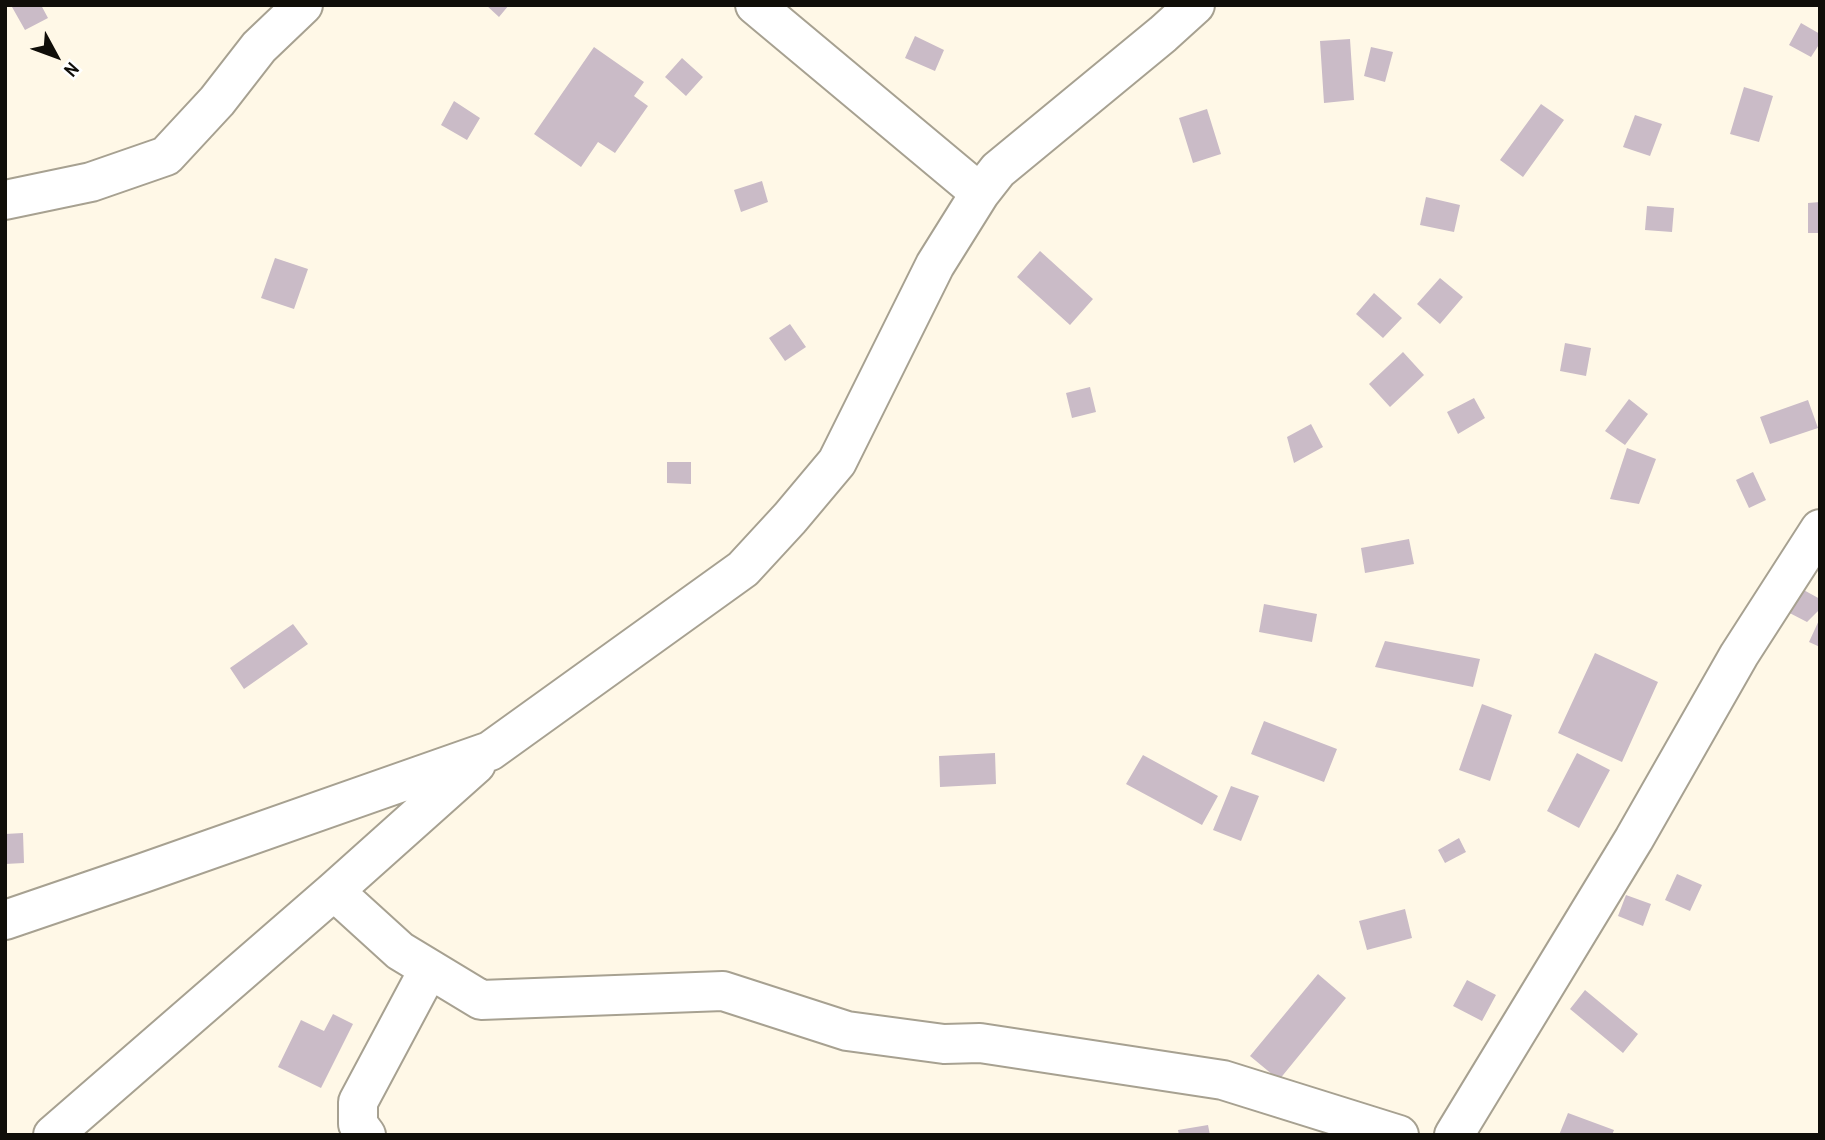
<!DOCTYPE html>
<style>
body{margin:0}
#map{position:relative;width:1825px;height:1140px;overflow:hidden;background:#fff8e7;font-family:"Archivo Narrow",sans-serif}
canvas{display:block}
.frame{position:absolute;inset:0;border:7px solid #100e09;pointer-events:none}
.north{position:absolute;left:21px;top:21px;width:70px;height:70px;-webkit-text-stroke:5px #fff;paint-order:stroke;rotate:131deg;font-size:19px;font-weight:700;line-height:28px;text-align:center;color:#100e09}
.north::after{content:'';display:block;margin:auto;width:24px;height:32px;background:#100e09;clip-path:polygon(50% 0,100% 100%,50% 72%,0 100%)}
</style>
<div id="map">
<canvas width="1825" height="1140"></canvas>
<div class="frame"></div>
<div class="north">N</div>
</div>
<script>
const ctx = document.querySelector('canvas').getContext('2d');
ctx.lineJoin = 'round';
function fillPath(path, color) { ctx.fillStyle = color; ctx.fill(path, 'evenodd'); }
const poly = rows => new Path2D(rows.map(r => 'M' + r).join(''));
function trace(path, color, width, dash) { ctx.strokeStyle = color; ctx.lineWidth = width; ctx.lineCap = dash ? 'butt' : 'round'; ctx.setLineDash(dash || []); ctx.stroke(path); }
const building = poly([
 [16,5,41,5,48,18,25,30,12,7],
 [486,5,509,5,499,17],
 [1801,23,1820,34,1820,43,1811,57,1789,45],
 [915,36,944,50,935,71,905,58],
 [1350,39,1354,100,1324,103,1320,41],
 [594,47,644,82,634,96,648,106,615,153,598,142,581,167,534,134],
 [1371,47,1393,52,1385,82,1364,76],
 [682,58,703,77,686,96,665,77],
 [1744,87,1773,96,1759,142,1730,134],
 [454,101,480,118,467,140,441,125],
 [1541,104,1564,120,1523,177,1500,160],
 [1207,109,1221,154,1193,163,1179,118],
 [1635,115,1662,124,1650,156,1623,147],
 [762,181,768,202,741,212,734,190],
 [1426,197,1460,205,1454,232,1420,225],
 [1820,202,1820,233,1808,233,1808,203],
 [1647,206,1674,208,1672,232,1645,230],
 [1040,251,1093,299,1070,325,1017,277],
 [275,258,308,269,294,309,261,298],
 [1440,278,1463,297,1440,324,1417,304],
 [1374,293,1402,318,1383,338,1356,314],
 [790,324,806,347,785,361,769,338],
 [1565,343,1591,348,1586,376,1560,371],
 [1403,352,1424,375,1390,407,1369,384],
 [1090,387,1096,412,1072,418,1066,393],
 [1474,398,1485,418,1458,434,1447,412],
 [1629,399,1648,414,1625,445,1605,431],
 [1808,400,1818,428,1770,444,1760,417],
 [1311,424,1323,447,1294,463,1287,437],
 [1627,448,1656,459,1639,504,1610,499],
 [667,462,691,462,691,484,667,483],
 [1753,472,1766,500,1749,508,1736,480],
 [1409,539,1414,564,1365,573,1361,548],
 [1791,583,1820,599,1820,609,1807,622,1778,607],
 [1264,604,1317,614,1312,642,1259,632],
 [1820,618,1820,647,1809,642],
 [293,624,308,644,244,689,230,668],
 [1385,641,1480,659,1473,687,1375,667],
 [1595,653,1658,682,1622,762,1558,733],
 [1482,704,1512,715,1490,781,1459,770],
 [1264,721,1337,749,1324,782,1251,754],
 [995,753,996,784,940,787,939,756],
 [1577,753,1610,770,1579,828,1547,811],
 [1143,755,1218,796,1202,825,1126,784],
 [1231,786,1259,796,1241,841,1213,830],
 [23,833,24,863,5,864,5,834],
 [1459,838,1466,852,1445,863,1438,850],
 [1677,874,1702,885,1690,911,1665,900],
 [1626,895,1651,904,1643,926,1618,916],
 [1405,909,1412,938,1367,950,1359,921],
 [1318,974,1346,998,1279,1080,1250,1056],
 [1467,980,1496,995,1482,1021,1453,1006],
 [1585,990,1638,1034,1623,1053,1570,1009],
 [333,1014,353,1024,321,1088,278,1067,301,1020,324,1031],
 [1568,1113,1614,1130,1612,1135,1559,1135],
 [1208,1125,1210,1135,1179,1135,1178,1130]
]);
const minor = poly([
 [755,5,980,193],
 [5,200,91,182,166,156,217,101,259,47,303,5],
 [334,891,400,951,481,1000,723,991,847,1031,944,1044,980,1043,1223,1080,1399,1135],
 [5,920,143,873,490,751,743,569,790,518,837,462,935,265,980,193,998,170,1163,34,1195,5],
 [53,1135,334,891,476,764],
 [366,1135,358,1124,358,1102,429,969],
 [1454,1135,1634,839,1739,655,1820,529]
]);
fillPath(building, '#cabbc7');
trace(minor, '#a7a191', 42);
trace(minor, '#fff', 38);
</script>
